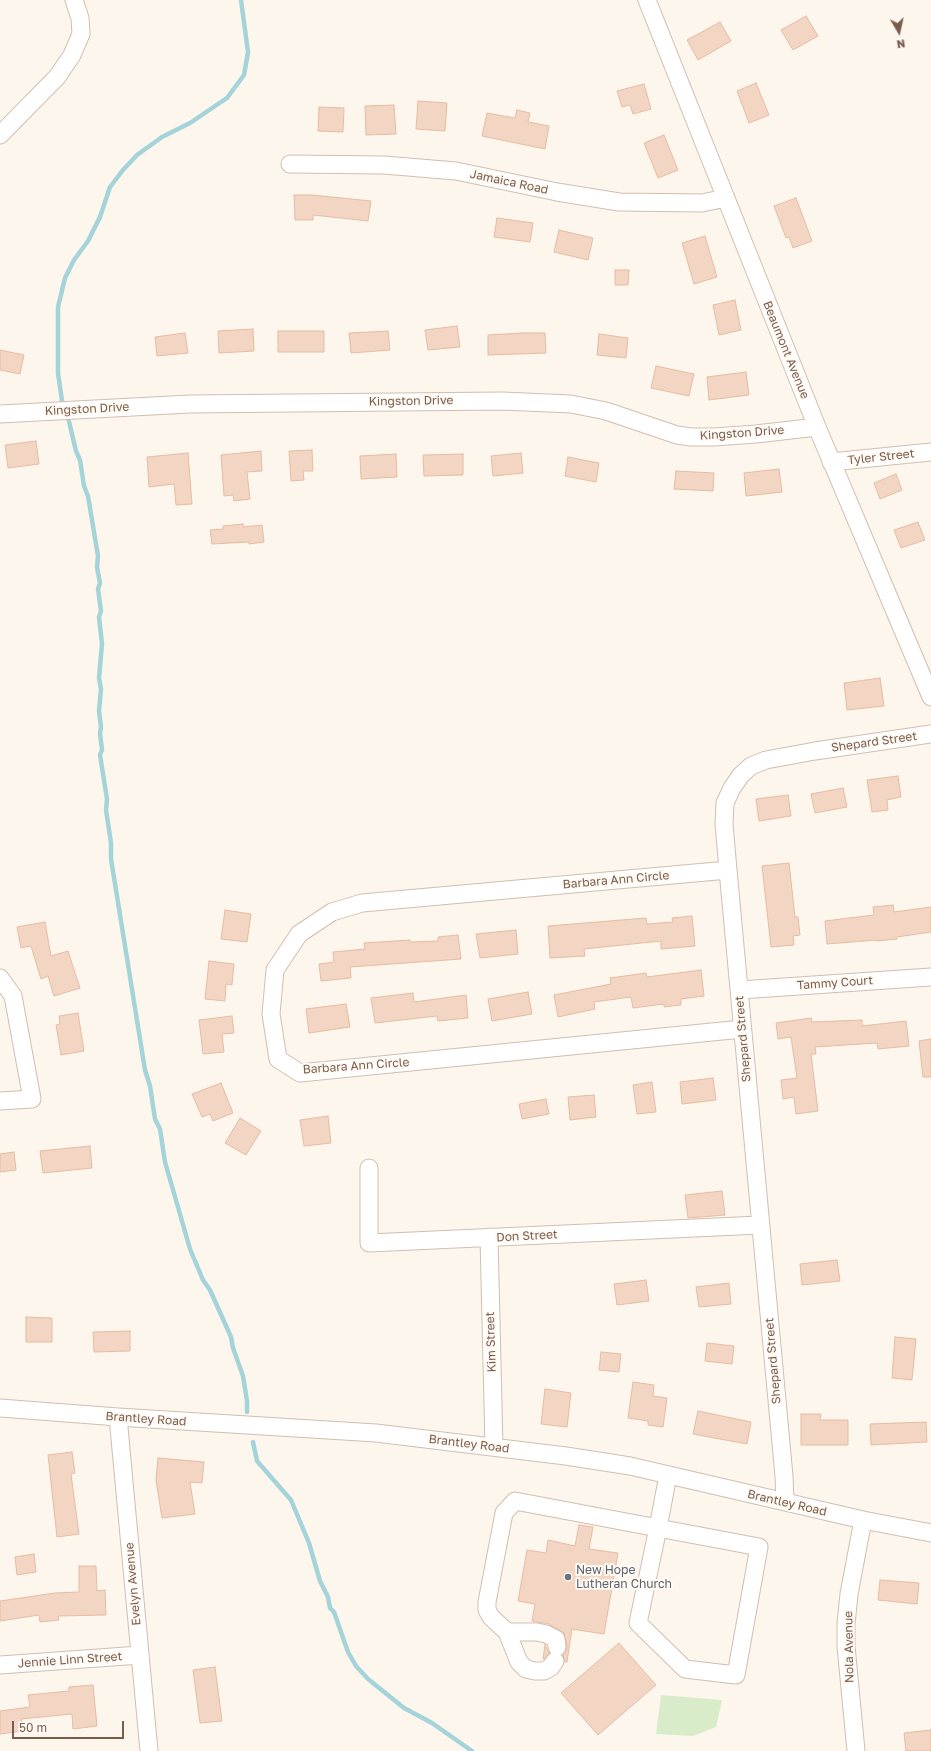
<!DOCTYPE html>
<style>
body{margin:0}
#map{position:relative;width:931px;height:1751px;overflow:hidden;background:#fdf6ec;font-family:"Golos Text",sans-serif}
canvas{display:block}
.north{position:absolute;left:879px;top:12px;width:40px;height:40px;-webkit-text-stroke:3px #fffaf3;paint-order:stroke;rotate:171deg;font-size:11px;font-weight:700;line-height:16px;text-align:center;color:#7a5c4d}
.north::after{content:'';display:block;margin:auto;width:14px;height:18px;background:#7a5c4d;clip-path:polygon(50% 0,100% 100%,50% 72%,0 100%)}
.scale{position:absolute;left:12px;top:1721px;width:112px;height:18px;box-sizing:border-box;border:2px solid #7a5c4d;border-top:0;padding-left:5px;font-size:12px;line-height:14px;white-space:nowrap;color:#7a5c4d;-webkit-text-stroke:3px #fffaf3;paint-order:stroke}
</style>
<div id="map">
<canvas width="931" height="1751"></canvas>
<div class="north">N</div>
<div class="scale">50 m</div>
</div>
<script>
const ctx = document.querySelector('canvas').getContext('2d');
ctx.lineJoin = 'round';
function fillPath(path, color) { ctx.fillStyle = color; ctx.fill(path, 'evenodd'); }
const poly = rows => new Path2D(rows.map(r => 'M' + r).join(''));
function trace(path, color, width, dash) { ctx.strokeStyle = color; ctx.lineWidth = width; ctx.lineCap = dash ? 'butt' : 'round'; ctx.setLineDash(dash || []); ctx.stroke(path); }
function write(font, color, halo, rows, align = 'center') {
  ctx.font = font + ' "Golos Text",sans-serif'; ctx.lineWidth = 4; ctx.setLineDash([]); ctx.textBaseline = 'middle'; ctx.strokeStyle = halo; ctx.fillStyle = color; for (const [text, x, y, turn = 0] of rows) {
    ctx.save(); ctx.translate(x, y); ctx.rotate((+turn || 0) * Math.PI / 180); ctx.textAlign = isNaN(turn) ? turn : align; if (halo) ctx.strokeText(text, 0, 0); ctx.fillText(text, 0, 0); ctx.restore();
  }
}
const green = poly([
 [661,1695,722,1700,716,1727,693,1736,656,1734]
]);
const stream = poly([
 [65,406,62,401,58,373,58,307,65,278,74,260,88,241,100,217,110,187,123,170,137,155,162,137,190,123,227,98,244,75,248,52,241,0],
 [67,413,76,451,80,460,84,486,88,496,98,556,97,567,100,583,98,589,101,611,99,617,102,644,99,678,101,689,99,711,101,727,100,733,102,750,100,755,107,799,106,810,111,843,111,859,145,1070,150,1086,155,1119,160,1129,165,1162,190,1249,203,1280,210,1290,231,1337,233,1348,243,1376,247,1401,247,1412],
 [253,1442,257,1461,291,1500,309,1543,320,1581,328,1597,330,1608,334,1612,348,1652,356,1666,368,1679,404,1708,432,1723,472,1751]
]);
const building = poly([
 [806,16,818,36,793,50,781,30,806,16],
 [720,22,731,41,698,60,687,40,720,22],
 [756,83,769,115,749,123,737,91,756,83],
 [644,84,651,109,633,114,630,105,622,107,617,91,644,84],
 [418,101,447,103,445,131,416,129,418,101],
 [394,105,396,134,366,135,365,106,394,105],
 [319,107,344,108,343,132,318,131,319,107],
 [517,110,530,113,528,122,549,126,545,149,482,136,487,113,515,118,517,110],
 [664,135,678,170,658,178,644,143,664,135],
 [294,195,312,195,371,201,368,221,313,215,313,220,295,220,294,195],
 [796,198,812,241,793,248,789,237,786,238,774,206,796,198],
 [497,218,533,223,530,242,494,237,497,218],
 [559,230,593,238,588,260,554,252,559,230],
 [705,236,717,277,694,284,682,243,705,236],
 [615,270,629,270,628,285,615,285,615,270],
 [735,300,741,330,719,335,713,305,735,300],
 [457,326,460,347,428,350,425,330,457,326],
 [253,329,254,351,219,353,218,331,253,329],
 [278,331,324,331,324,352,278,352,278,331],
 [388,331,390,350,351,353,349,333,388,331],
 [185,333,188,353,157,356,155,337,185,333],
 [522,333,545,333,546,353,488,355,488,335,522,333],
 [599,334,628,338,626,358,597,355,599,334],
 [0,350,24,355,20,374,0,370,0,350],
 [656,366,694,374,689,396,651,388,656,366],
 [746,372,749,395,709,400,707,377,746,372],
 [36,441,39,464,8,468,5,445,36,441],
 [312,450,313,471,303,471,304,480,291,481,289,451,312,450],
 [261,451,262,471,247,472,250,499,234,501,233,495,224,496,221,455,261,451],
 [188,453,192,504,176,505,174,484,149,487,147,457,188,453],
 [521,453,523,473,493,476,491,456,521,453],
 [396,454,397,477,361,479,360,456,396,454],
 [463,454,463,475,424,476,423,455,463,454],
 [568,457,599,463,596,482,565,476,568,457],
 [779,469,782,492,746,496,744,473,779,469],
 [676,471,714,473,713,491,674,489,676,471],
 [896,474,902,490,880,499,874,483,896,474],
 [918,522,925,540,901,548,894,530,918,522],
 [243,524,243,527,262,525,264,542,249,544,249,542,212,544,210,530,223,529,223,526,243,524],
 [880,678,884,706,847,710,844,683,880,678],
 [898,776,901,797,887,800,888,810,872,812,867,780,898,776],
 [843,788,847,807,815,813,811,794,843,788],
 [788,795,791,816,759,821,756,799,788,795],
 [789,863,795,917,798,917,800,935,793,936,794,945,771,947,762,866,789,863],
 [893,905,894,912,931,907,931,932,897,937,897,939,877,941,877,940,827,944,825,921,874,915,873,907,893,905],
 [225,910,251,914,247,942,221,939,225,910],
 [692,916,695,946,661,949,661,941,584,949,585,956,550,958,548,926,646,918,647,924,673,922,672,918,692,916],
 [45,922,51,956,68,951,80,988,54,996,48,976,41,979,31,946,21,948,17,927,45,922],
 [516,930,518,954,480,958,476,934,516,930],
 [458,935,461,959,350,967,351,978,321,981,319,964,334,962,333,952,365,949,364,943,410,940,410,942,438,941,438,937,458,935],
 [209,961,234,964,232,985,226,984,225,1001,205,999,209,961],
 [701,970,704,996,681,999,681,1005,664,1007,664,1004,633,1008,631,997,594,1002,595,1009,558,1017,554,995,611,984,610,978,646,973,647,977,701,970],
 [528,992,532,1014,492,1021,488,999,528,992],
 [413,993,414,1002,466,995,468,1018,438,1021,437,1016,375,1023,371,998,413,993],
 [346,1004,350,1027,309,1033,306,1009,346,1004],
 [78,1013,84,1051,61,1055,56,1025,60,1024,59,1016,78,1013],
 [232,1016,234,1033,222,1034,224,1052,203,1054,199,1020,232,1016],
 [811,1018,812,1022,862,1020,862,1026,906,1021,909,1046,878,1049,877,1043,815,1047,816,1054,811,1054,818,1111,796,1114,794,1097,783,1099,781,1080,797,1078,791,1037,778,1039,776,1023,811,1018],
 [931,1039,931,1077,923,1077,919,1041,931,1039],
 [713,1078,716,1100,682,1104,680,1082,713,1078],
 [652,1082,656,1112,637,1114,633,1085,652,1082],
 [221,1083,233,1113,213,1121,210,1114,202,1117,192,1094,221,1083],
 [594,1095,596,1117,570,1120,568,1097,594,1095],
 [546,1099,549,1114,522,1119,519,1104,546,1099],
 [328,1116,331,1143,304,1146,300,1120,328,1116],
 [240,1118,261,1131,246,1155,225,1143,240,1118],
 [90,1146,92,1168,43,1173,40,1151,90,1146],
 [14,1152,16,1170,0,1172,0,1154,14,1152],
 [722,1191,725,1215,688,1218,685,1195,722,1191],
 [837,1260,840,1281,802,1285,800,1264,837,1260],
 [646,1280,649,1301,617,1305,614,1284,646,1280],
 [729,1283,731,1304,699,1307,696,1287,729,1283],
 [26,1317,52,1318,52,1342,26,1342,26,1317],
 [130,1331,130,1351,94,1352,93,1332,130,1331],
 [895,1337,916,1339,912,1380,892,1378,895,1337],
 [707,1343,734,1346,732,1364,705,1361,707,1343],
 [601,1352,621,1354,619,1372,599,1370,601,1352],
 [633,1382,654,1385,653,1396,667,1398,663,1427,648,1425,648,1421,628,1418,633,1382],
 [545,1389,571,1393,567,1427,541,1424,545,1389],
 [698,1411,751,1422,747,1444,693,1434,698,1411],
 [801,1414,821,1414,820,1420,848,1420,848,1445,801,1445,801,1414],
 [926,1422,927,1442,871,1445,870,1424,926,1422],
 [72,1452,75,1473,71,1474,79,1534,57,1537,48,1455,72,1452],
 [158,1458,204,1462,202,1483,190,1482,195,1514,162,1518,156,1480,158,1458],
 [579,1525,593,1527,589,1549,618,1553,604,1634,572,1629,567,1662,565,1662,563,1655,566,1651,567,1646,564,1633,549,1624,532,1621,535,1604,518,1601,527,1550,546,1553,548,1540,575,1546,579,1525],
 [34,1554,36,1572,17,1575,15,1557,34,1554],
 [79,1566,96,1566,97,1591,105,1590,106,1615,58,1616,59,1620,40,1622,39,1615,0,1621,0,1601,55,1593,79,1592,79,1566],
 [880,1580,919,1583,917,1604,878,1600,880,1580],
 [619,1643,656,1685,598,1735,561,1693,619,1643],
 [545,1645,549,1653,544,1659,543,1659,545,1645],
 [215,1667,222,1721,200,1723,193,1670,215,1667],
 [93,1685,97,1726,73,1729,72,1714,21,1719,23,1731,0,1734,0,1711,30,1707,28,1695,69,1691,69,1687,93,1685],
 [931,1730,931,1751,906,1751,904,1733,931,1730]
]);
const minor = poly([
 [647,0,817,427,931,697],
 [0,135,57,77,72,55,81,34,80,18,74,0],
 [290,164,384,165,456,171,557,192,619,202,702,203,726,198],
 [0,414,190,404,502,401,571,404,606,411,677,435,691,437,714,437,756,434,817,427],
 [831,462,931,452],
 [728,870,362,903,332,912,299,934,275,970,271,1014,278,1059,300,1073,742,1029],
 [0,978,13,996,32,1099,0,1101],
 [740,990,931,977],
 [369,1168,369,1243,760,1225],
 [489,1237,494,1447],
 [0,1408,118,1417,376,1433,566,1456,630,1466,863,1520,931,1533],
 [118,1417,149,1751],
 [785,1502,784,1476,728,870,724,824,725,803,732,788,741,775,751,766,766,760,815,751,931,734],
 [507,1632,537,1632,546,1634,556,1639,557,1647],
 [555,1661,551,1667,544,1671,535,1671,526,1669,519,1662,507,1632,491,1617,487,1610,487,1602,504,1513,515,1501,658,1528,759,1547,736,1675,685,1669,638,1623,658,1528,668,1475],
 [0,1665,140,1655],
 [856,1751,846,1646,846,1624,849,1594,863,1520]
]);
const markers = [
 [568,1577,4,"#6b7280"]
];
const streetNames = [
 ["Jamaica Road",509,182,12],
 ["Beaumont Avenue",786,350,68],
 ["Kingston Drive",411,401,-1],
 ["Kingston Drive",87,409,-3],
 ["Kingston Drive",742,433,-4],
 ["Tyler Street",881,457,-6],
 ["Shepard Street",874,742,-8],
 ["Barbara Ann Circle",616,880,-5],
 ["Tammy Court",835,983,-4],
 ["Shepard Street",743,1039,-95],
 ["Barbara Ann Circle",356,1066,-4],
 ["Don Street",527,1236,-3],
 ["Kim Street",491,1342,-92],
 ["Shepard Street",773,1361,-95],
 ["Brantley Road",146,1419,4],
 ["Brantley Road",469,1444,7],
 ["Brantley Road",787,1503,13],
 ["Evelyn Avenue",133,1584,-95],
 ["Nola Avenue",849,1647,-91],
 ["Jennie Linn Street",70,1660,-4]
];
const worshipNames = [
 ["New Hope",576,1570],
 ["Lutheran Church",576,1584]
];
fillPath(green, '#d8ecc9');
trace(stream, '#a5d3da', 4.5);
fillPath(building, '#f3d5c3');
trace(building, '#e6bba3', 1);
trace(minor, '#d1beb0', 19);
trace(minor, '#fff', 17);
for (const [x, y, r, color] of markers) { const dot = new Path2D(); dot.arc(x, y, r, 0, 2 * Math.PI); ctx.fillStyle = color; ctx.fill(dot); trace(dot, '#fffaf3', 1.5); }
write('12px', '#7a5c4d', '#fffaf3', streetNames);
write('12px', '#5b616d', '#fffaf3', worshipNames, 'left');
</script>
